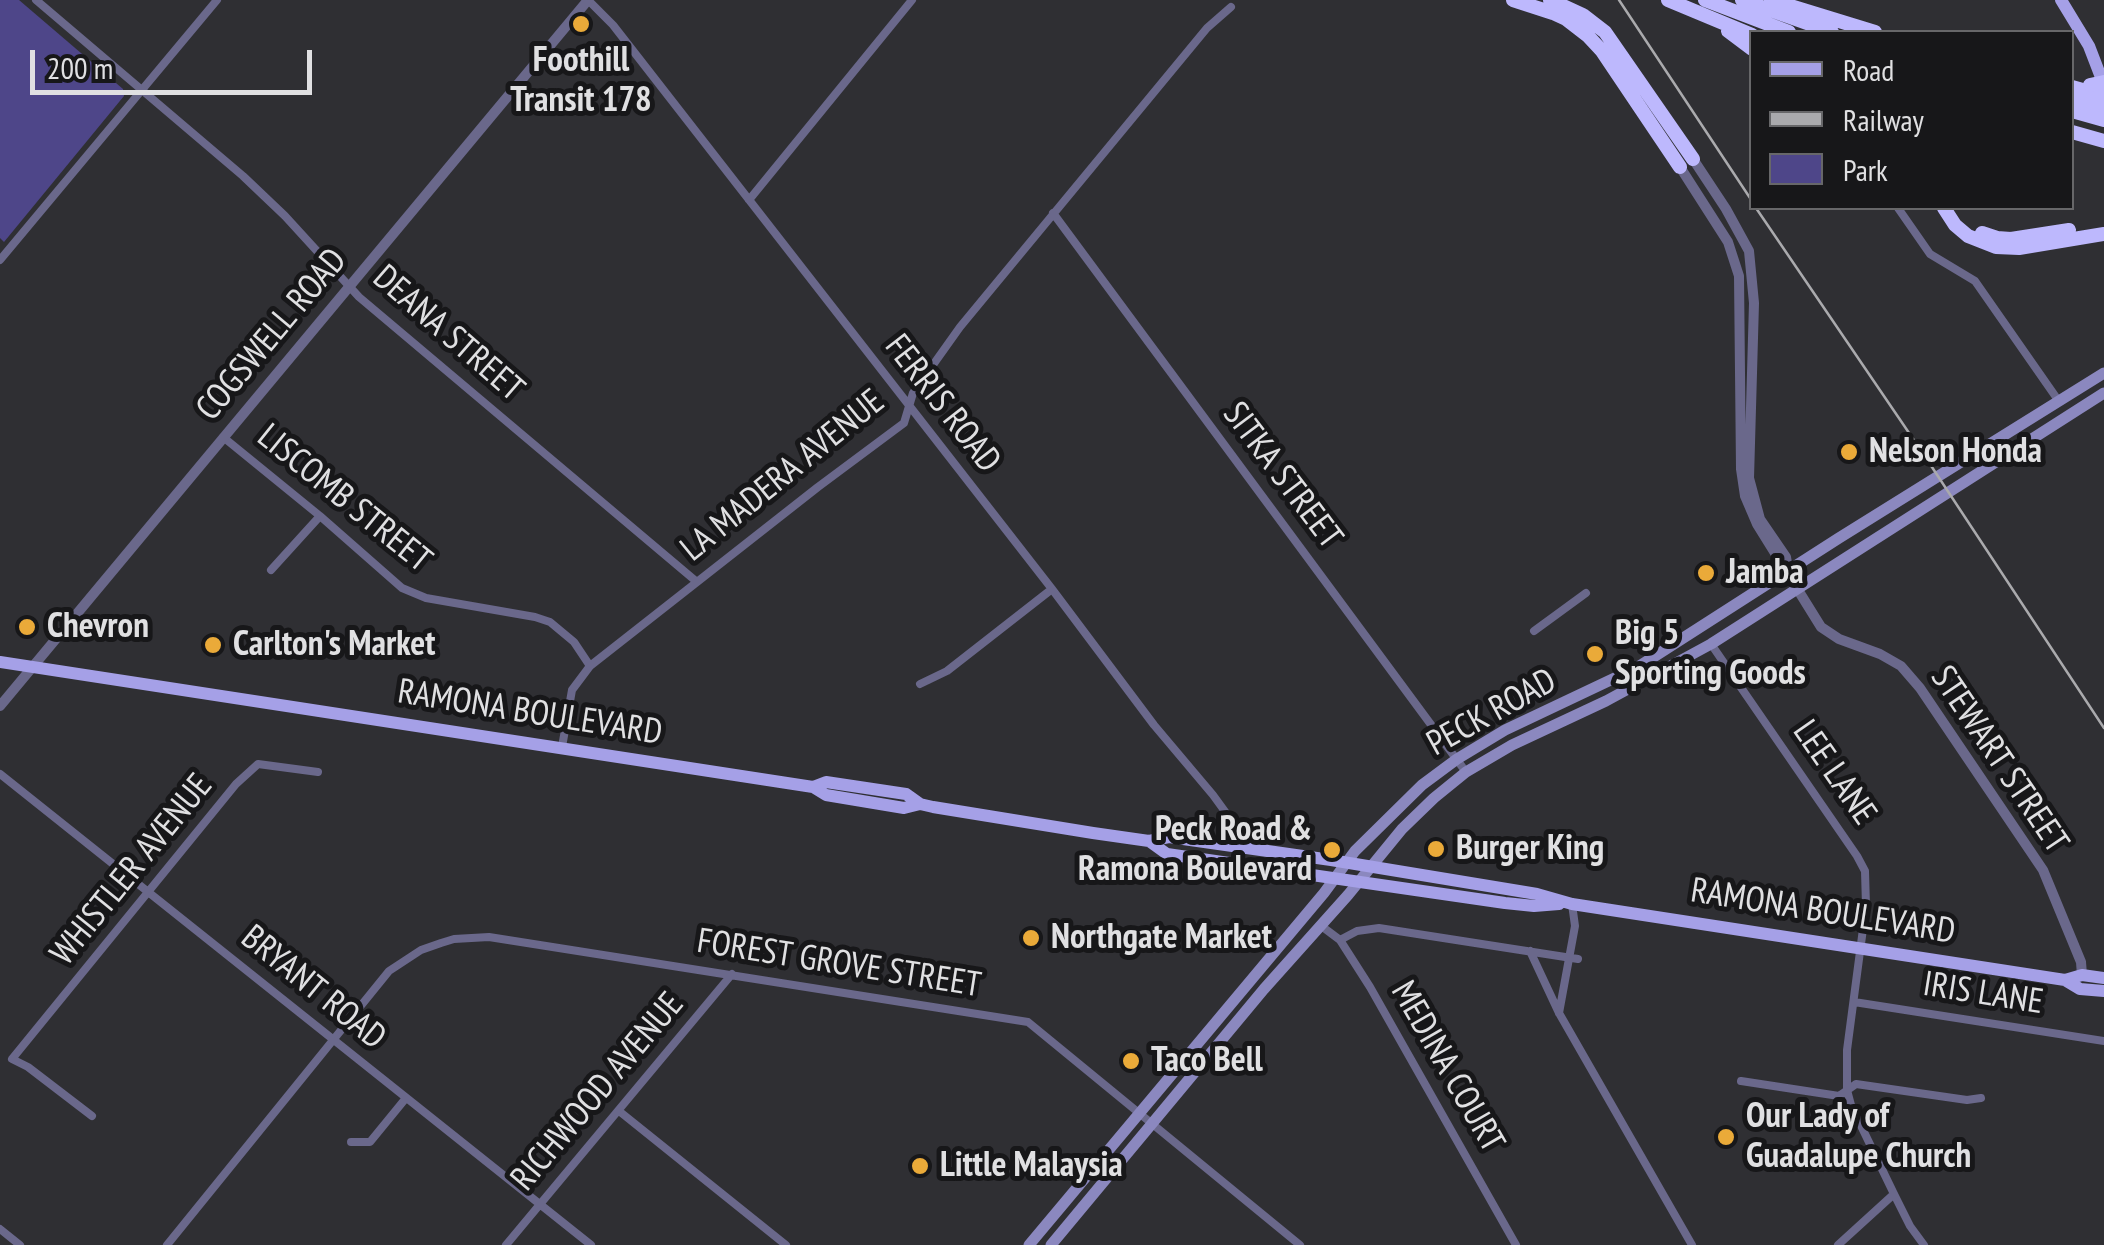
<!DOCTYPE html>
<style>
body{margin:0}
#map{position:relative;width:2104px;height:1245px;overflow:hidden;background:#2f2f33;font-family:"PT Sans Narrow",sans-serif}
canvas{display:block}
.legend{position:absolute;left:1749px;top:30px;width:325px;height:180px;box-sizing:border-box;background:#171719;border:2px solid #676769;margin:0;padding:12px 18px;list-style:none;font-size:30px;color:#e0e0e2}
.legend li{display:flex;align-items:center;gap:20px;height:50px}
.legend b{width:50px;border:2px solid #676769}
.scale{position:absolute;left:30px;top:50px;width:282px;height:45px;box-sizing:border-box;border:5px solid #e0e0e2;border-top:0;padding-left:12px;font-size:30px;line-height:35px;white-space:nowrap;color:#e0e0e2;-webkit-text-stroke:8px #171719;paint-order:stroke}
</style>
<div id="map">
<canvas width="2104" height="1245"></canvas>
<ul class="legend">
<li><b style="height:12px;background:#a5a0e7"></b>Road</li>
<li><b style="height:12px;background:#aaaaad"></b>Railway</li>
<li><b style="height:28px;background:#4e4689"></b>Park</li>
</ul>
<div class="scale">200 m</div>
</div>
<script>
const ctx = document.querySelector('canvas').getContext('2d');
ctx.lineJoin = 'round';
function fillPath(path, color) { ctx.fillStyle = color; ctx.fill(path, 'evenodd'); }
const poly = rows => new Path2D(rows.map(r => 'M' + r).join(''));
function trace(path, color, width, dash) { ctx.strokeStyle = color; ctx.lineWidth = width; ctx.lineCap = dash ? 'butt' : 'round'; ctx.setLineDash(dash || []); ctx.stroke(path); }
function write(font, color, halo, rows, align = 'center') {
  ctx.font = font + ' "PT Sans Narrow",sans-serif'; ctx.lineWidth = 10; ctx.setLineDash([]); ctx.textBaseline = 'middle'; ctx.strokeStyle = halo; ctx.fillStyle = color; for (const [text, x, y, turn = 0] of rows) {
    ctx.save(); ctx.translate(x, y); ctx.rotate((+turn || 0) * Math.PI / 180); ctx.textAlign = isNaN(turn) ? turn : align; if (halo) ctx.strokeText(text, 0, 0); ctx.fillText(text, 0, 0); ctx.restore();
  }
}
const green = poly([
 [0,0,19,0,123,89,124,96,4,242,0,238]
]);
const minor = poly([
 [36,0,243,176,285,216,359,297,697,582],
 [588,0,613,25,1052,589,1154,725,1213,795,1237,828,1245,846],
 [749,200,912,0],
 [1898,208,1930,254,1975,281,2058,400],
 [1053,213,1466,772],
 [0,260,217,0],
 [223,437,320,516,402,588,426,598,535,617,550,622,574,642,590,666],
 [271,570,320,516],
 [1534,631,1586,593],
 [1711,644,1857,856,1865,871,1866,906,1847,1050,1847,1090,1851,1105,1894,1194,1910,1226,1924,1245],
 [920,684,947,671,1052,589],
 [562,747,572,690,590,666,818,487,904,423,913,393,960,327,1207,28,1231,7],
 [0,774,591,1245],
 [1320,925,1340,940,1370,987,1516,1245],
 [1340,940,1357,931,1379,928,1578,959],
 [1530,951,1559,1013,1692,1245],
 [1854,1002,2104,1041],
 [1559,1013,1575,926,1572,904],
 [1741,1081,1839,1096,1856,1084,1967,1100,1981,1098],
 [619,1111,786,1245],
 [92,1116,28,1067,12,1059,236,784,258,764,318,772],
 [351,1142,370,1142,406,1098],
 [0,1229,20,1245],
 [167,1245,389,971,421,950,441,943,454,939,489,937,1028,1022,1300,1245],
 [506,1245,732,974],
 [1838,1245,1894,1194]
]);
const tertiary = poly([
 [1693,159,1726,209,1749,251,1754,303,1749,478,1760,519,1786,557,1788,569],
 [1680,167,1728,242,1739,276,1741,469,1745,496,1757,524,1821,627,1839,639,1880,654,1901,666,1920,688,2043,870,2081,962,2082,975],
 [0,706,588,0]
]);
const secondary = poly([
 [1029,1245,1324,893,1355,851,1422,785,1457,759,1505,730,1638,667,1839,538,2104,373],
 [1051,1245,1264,989,1348,895,1402,829,1434,798,1466,772,1512,745,1606,701,1711,644,2104,393]
]);
const primary = poly([
 [2061,0,2089,46,2104,85],
 [0,662,813,787,826,795,904,808,920,804],
 [813,787,826,782,906,794,920,804,933,807,1093,833,1149,841,1169,837,1331,860,1537,894,1572,904,2065,980,2080,989,2104,991],
 [1149,841,1167,854,1505,903,1534,906,1559,904],
 [2065,980,2082,975,2104,978]
]);
const motorway = poly([
 [1513,0,1553,13,1566,19,1588,36,1602,51,1680,167],
 [1550,0,1583,15,1605,32,1693,159],
 [1668,0,1752,35],
 [1705,0,1789,32],
 [1742,0,1832,32],
 [1771,0,1875,32],
 [1728,31,1752,49],
 [2072,87,2104,96],
 [2072,99,2104,108],
 [2072,111,2104,120],
 [2072,132,2104,141],
 [1944,208,1955,225,1968,236,1996,247,2019,248,2104,234],
 [1982,233,1997,238,2011,239,2069,230]
]);
const rail = poly([
 [1619,0,1752,201],
 [1756,208,1922,452,2104,728]
]);
const motorwayBridge = poly([
 [2090,85,2104,82]
]);
const markers = [
 [581,24,10,"#eaaa39"],
 [1849,452,10,"#eaaa39"],
 [1706,573,10,"#eaaa39"],
 [27,627,10,"#eaaa39"],
 [213,645,10,"#eaaa39"],
 [1595,654,10,"#eaaa39"],
 [1436,849,10,"#eaaa39"],
 [1332,850,10,"#eaaa39"],
 [1031,938,10,"#eaaa39"],
 [1131,1061,10,"#eaaa39"],
 [1726,1137,10,"#eaaa39"],
 [920,1166,10,"#eaaa39"]
];
const poiNames = [
 ["Foothill",581,61,"center"],
 ["Transit 178",581,101,"center"],
 ["Nelson Honda",1869,452],
 ["Jamba",1726,573],
 ["Chevron",47,627],
 ["Big 5",1615,634],
 ["Sporting Goods",1615,674],
 ["Carlton's Market",233,645],
 ["Peck Road &",1312,830,"right"],
 ["Ramona Boulevard",1312,870,"right"],
 ["Burger King",1456,849],
 ["Northgate Market",1051,938],
 ["Taco Bell",1151,1061],
 ["Our Lady of",1746,1117],
 ["Guadalupe Church",1746,1157],
 ["Little Malaysia",940,1166]
];
const streetNames = [
 ["DEANA STREET",448,334,41],
 ["COGSWELL ROAD",272,335,-50],
 ["FERRIS ROAD",942,404,52],
 ["LA MADERA AVENUE",783,476,-39],
 ["SITKA STREET",1282,476,53],
 ["LISCOMB STREET",344,499,39],
 ["RAMONA BOULEVARD",530,713,9],
 ["PECK ROAD",1492,713,-29],
 ["STEWART STREET",1999,760,56],
 ["LEE LANE",1834,773,55],
 ["WHISTLER AVENUE",132,870,-51],
 ["RAMONA BOULEVARD",1823,912,9],
 ["FOREST GROVE STREET",839,964,9],
 ["BRYANT ROAD",313,988,39],
 ["IRIS LANE",1983,994,9],
 ["MEDINA COURT",1447,1067,60],
 ["RICHWOOD AVENUE",598,1092,-50]
];
fillPath(green, '#4e4689');
trace(minor, '#6a688b', 8);
trace(tertiary, '#6a688b', 10);
trace(secondary, '#8b88bf', 11);
trace(primary, '#a5a0e7', 12);
trace(motorway, '#bdb8fd', 14);
trace(rail, '#aaaaad', 2.5);
trace(motorwayBridge, '#bdb8fd', 14);
for (const [x, y, r, color] of markers) { const dot = new Path2D(); dot.arc(x, y, r, 0, 2 * Math.PI); ctx.fillStyle = color; ctx.fill(dot); trace(dot, '#171719', 4); }
write('bold 35px', '#e0e0e2', '#171719', poiNames, 'left');
write('35px', '#e0e0e2', '#171719', streetNames);
</script>
